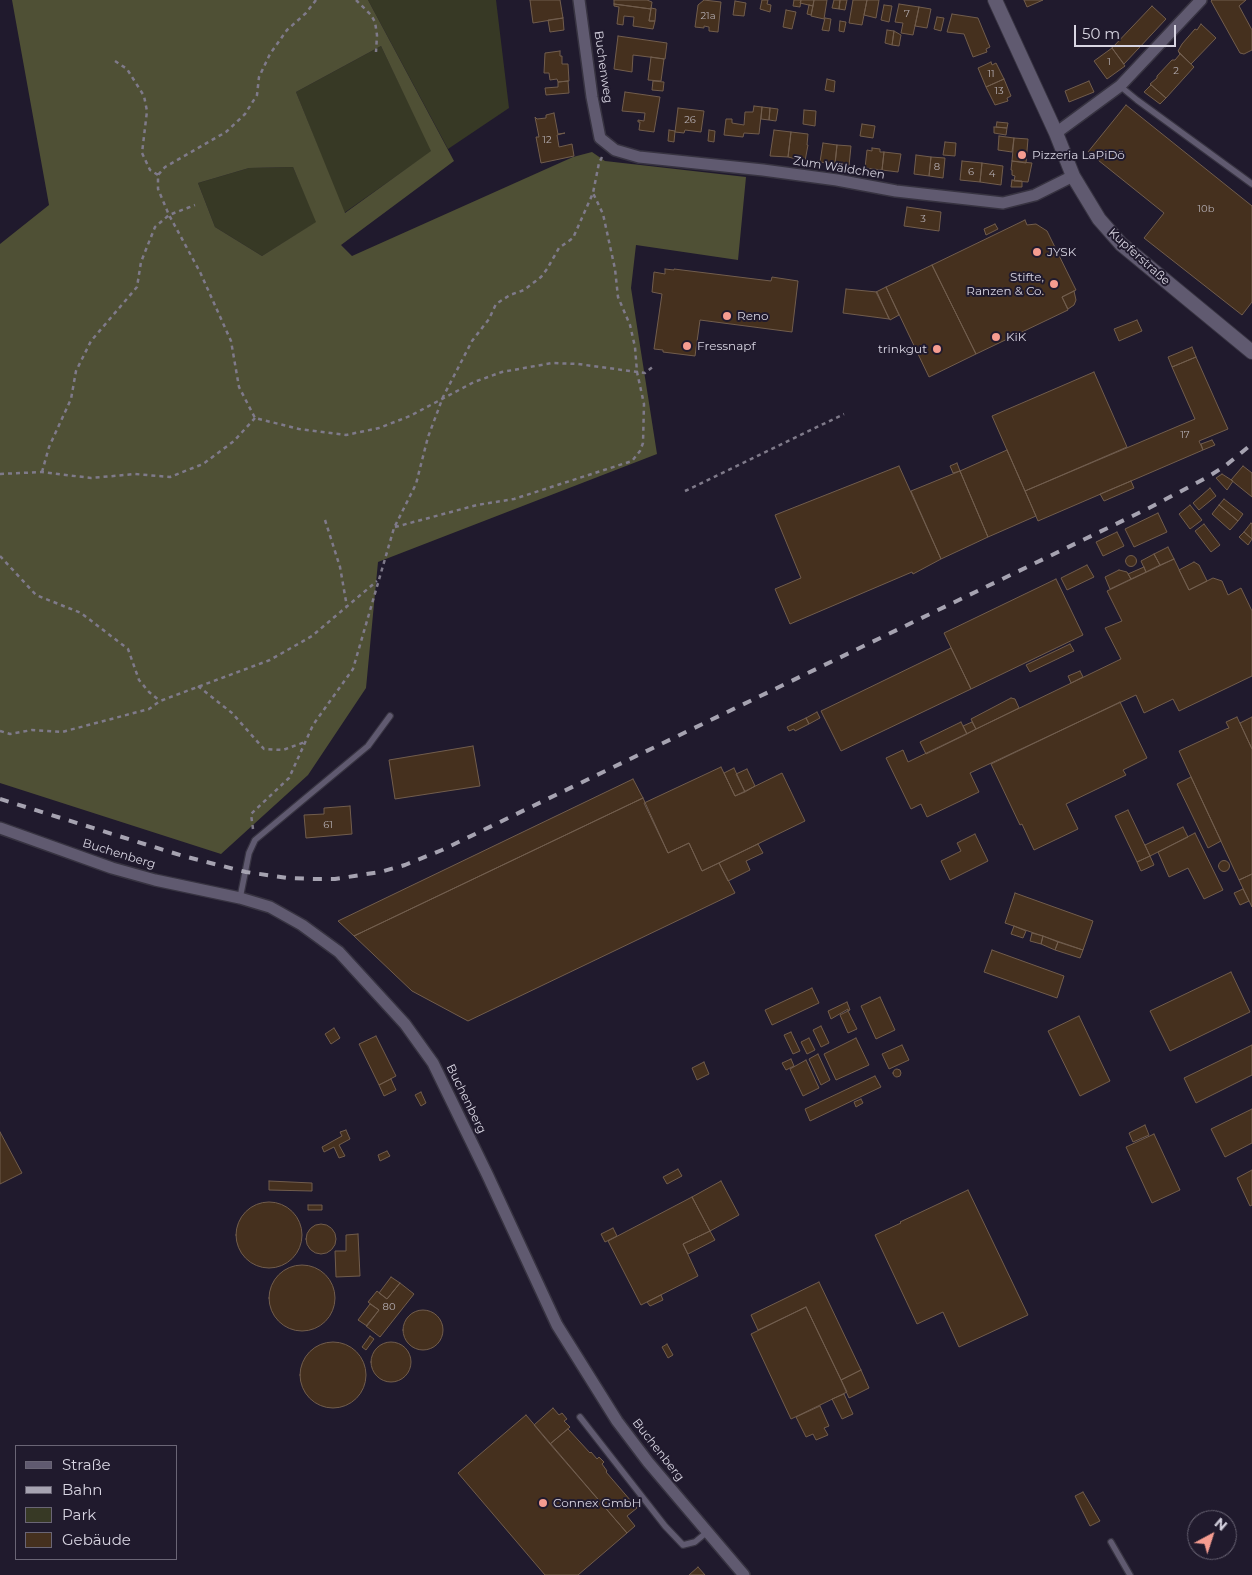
<!DOCTYPE html>
<meta charset="utf-8">
<style>
body{margin:0}
#map{position:relative;width:1252px;height:1575px;overflow:hidden;background:#201a2d;font-family:Montserrat,sans-serif}
canvas{display:block}
.legend{position:absolute;left:15px;top:1445px;width:162px;height:115px;box-sizing:border-box;background:#201a2d;border:1px solid #6a6575;margin:0;padding:6px 9px;list-style:none;font-size:15px;color:#d8d5e2}
.legend li{display:flex;align-items:center;gap:10px;height:25px}
.legend b{width:25px;border:1px solid #6a6575}
.north{position:absolute;left:1187px;top:1510px;width:50px;height:50px;box-sizing:border-box;background:#201a2d;border:1px solid #6a6575;border-radius:50%;rotate:40deg;font-size:14px;font-weight:700;line-height:20px;text-align:center;color:#d8d5e2}
.north::after{content:'';display:block;margin:auto;width:18px;height:22px;background:#f59c90;clip-path:polygon(50% 0,100% 100%,50% 72%,0 100%)}
.scale{position:absolute;left:1074px;top:25px;width:102px;height:22px;box-sizing:border-box;border:2px solid #d8d5e2;border-top:0;padding-left:6px;font-size:15px;line-height:18px;white-space:nowrap;color:#d8d5e2;-webkit-text-stroke:4px #201a2d;paint-order:stroke}
</style>
<div id="map">
<canvas width="1252" height="1575"></canvas>
<ul class="legend">
<li><b style="height:6px;background:#605a70"></b>Straße</li>
<li><b style="height:6px;background:#a6a3b1"></b>Bahn</li>
<li><b style="height:14px;background:#373925"></b>Park</li>
<li><b style="height:14px;background:#45301e"></b>Gebäude</li>
</ul>
<div class="north">N</div>
<div class="scale">50 m</div>
</div>
<script>
const ctx = document.querySelector('canvas').getContext('2d');
ctx.lineJoin = 'round';
function fillPath(path, color) { ctx.fillStyle = color; ctx.fill(path, 'evenodd'); }
const poly = rows => new Path2D(rows.map(r => 'M' + r).join(''));
function trace(path, color, width, dash) { ctx.strokeStyle = color; ctx.lineWidth = width; ctx.lineCap = dash ? 'butt' : 'round'; ctx.setLineDash(dash || []); ctx.stroke(path); }
function write(font, color, halo, rows, align = 'center') {
  ctx.font = font + ' Montserrat,sans-serif'; ctx.lineWidth = 4; ctx.setLineDash([]); ctx.textBaseline = 'middle'; ctx.strokeStyle = halo; ctx.fillStyle = color; for (const [text, x, y, turn = 0] of rows) {
    ctx.save(); ctx.translate(x, y); ctx.rotate((+turn || 0) * Math.PI / 180); ctx.textAlign = isNaN(turn) ? turn : align; if (halo) ctx.strokeText(text, 0, 0); ctx.fillText(text, 0, 0); ctx.restore();
  }
}
const green = poly([
 [368,0,496,0,509,108,448,149],
 [381,46,432,151,344,213,296,92],
 [293,167,317,222,262,256,215,227,198,183,249,168]
]);
const forest = poly([
 [12,0,368,0,454,161,341,245,352,256,573,157,592,152,605,161,746,177,738,260,636,245,631,288,657,454,378,562,366,688,308,775,221,854,0,783,0,244,49,205],
 [381,46,431,151,345,213,296,92],
 [293,167,316,222,262,256,215,227,198,183,249,168]
]);
const building = poly([
 [530,0,560,0,563,18,533,23,530,0],
 [614,0,647,0,652,2,651,9,614,4,614,0],
 [704,0,721,2,718,32,709,31,709,27,704,26,704,28,695,27,698,5,704,0],
 [762,0,768,0,767,4,771,5,770,12,760,9,762,0],
 [794,0,801,0,800,7,793,6,794,0],
 [801,0,814,0,813,6,800,3,801,0],
 [814,0,827,0,824,19,811,16,814,0],
 [834,0,840,0,839,9,832,8,834,0],
 [840,0,847,0,845,10,839,9,840,0],
 [853,0,867,0,862,25,849,23,853,0],
 [867,0,879,0,876,18,864,15,867,0],
 [1024,0,1043,0,1027,7,1024,0],
 [1212,0,1246,0,1239,6,1252,30,1252,50,1244,54,1240,53,1211,1,1212,0],
 [735,1,746,3,744,16,733,15,735,1],
 [614,4,651,9,649,21,655,21,653,29,633,26,634,17,624,16,623,25,617,24,619,7,614,6,614,4],
 [899,4,919,7,913,35,901,33,903,23,895,22,899,4],
 [809,5,813,6,811,15,807,14,809,5],
 [884,5,892,6,889,22,881,20,884,5],
 [1152,6,1166,19,1124,64,1112,48,1152,6],
 [919,7,931,9,927,28,915,26,919,7],
 [651,8,656,9,655,21,649,21,651,8],
 [786,10,796,12,792,29,783,27,786,10],
 [952,14,978,18,990,47,986,49,987,52,973,57,964,34,947,32,952,14],
 [937,17,944,18,941,31,934,29,937,17],
 [563,18,564,30,550,32,548,20,563,18],
 [825,18,831,19,829,31,822,30,825,18],
 [840,21,846,22,844,32,839,31,840,21],
 [1201,24,1216,38,1191,64,1178,51,1182,44,1195,29,1197,30,1201,24],
 [887,30,894,31,892,45,885,43,887,30],
 [894,31,901,35,899,46,892,45,894,31],
 [618,36,667,43,665,59,633,55,632,72,614,69,618,36],
 [1112,48,1125,66,1107,79,1094,61,1112,48],
 [560,51,560,56,562,56,562,64,568,64,569,81,558,82,557,79,550,80,549,73,544,73,545,53,560,51],
 [1179,53,1194,67,1166,98,1150,84,1157,78,1157,76,1172,60,1175,60,1180,54,1179,53],
 [651,57,664,59,661,81,648,80,651,57],
 [991,62,992,65,996,63,1004,79,986,87,978,68,991,62],
 [827,79,835,81,834,92,825,90,827,79],
 [1004,79,1011,96,1007,98,1008,101,995,105,986,87,1004,79],
 [568,81,569,93,546,95,545,88,558,87,558,82,568,81],
 [653,81,664,82,663,91,652,90,653,81],
 [1089,81,1094,92,1069,102,1065,91,1089,81],
 [1151,85,1166,98,1160,104,1144,92,1151,85],
 [625,92,660,97,654,132,639,130,640,122,638,122,638,120,644,121,645,113,622,111,625,92],
 [1126,105,1252,206,1252,302,1242,315,1144,238,1164,213,1088,152,1126,105],
 [754,106,762,107,759,134,744,133,743,137,724,135,726,119,732,119,732,123,744,125,745,112,753,112,754,106],
 [762,107,770,108,769,120,761,119,762,107],
 [678,108,704,111,701,132,685,130,684,133,675,132,678,108],
 [770,108,778,109,776,121,769,120,770,108],
 [804,110,816,111,815,126,803,124,804,110],
 [554,113,558,134,565,133,557,135,559,147,572,144,574,156,541,163,536,137,539,137,535,117,537,119,546,118,546,115,554,113],
 [997,122,1008,123,1007,128,996,127,997,122],
 [862,124,875,126,873,138,860,136,862,124],
 [994,127,1007,128,1006,135,994,133,994,127],
 [669,130,675,131,674,142,668,141,669,130],
 [709,130,715,131,714,142,708,141,709,130],
 [774,130,791,132,788,157,770,156,774,130],
 [791,132,808,134,807,145,808,145,805,161,788,157,791,132],
 [999,136,1014,138,1012,152,998,150,999,136],
 [1014,138,1028,139,1026,163,1012,161,1014,138],
 [945,142,956,143,955,156,943,155,945,142],
 [823,143,837,145,835,164,820,162,823,143],
 [837,145,851,146,849,166,835,164,837,145],
 [872,148,880,149,880,152,884,152,882,170,865,168,867,150,872,151,872,148],
 [884,152,901,154,898,172,882,170,884,152],
 [916,155,931,157,929,176,914,174,916,155],
 [931,157,945,158,943,178,929,176,931,157],
 [962,161,982,163,980,182,960,180,962,161],
 [1012,161,1032,163,1028,182,1014,181,1015,176,1012,175,1012,170,1011,170,1012,161],
 [982,163,1003,166,1001,185,980,182,982,163],
 [1012,180,1022,181,1022,187,1011,187,1012,180],
 [907,207,941,212,939,231,904,226,907,207],
 [1025,220,1027,225,1036,224,1047,231,1076,290,1062,297,1068,310,976,354,932,265,1025,220],
 [995,224,998,229,986,235,984,229,995,224],
 [932,265,976,354,929,377,886,287,932,265],
 [665,269,674,270,674,269,771,281,772,277,798,281,792,332,700,320,695,356,663,352,663,350,654,349,662,294,652,292,654,272,665,274,665,269],
 [886,287,899,315,890,320,876,292,886,287],
 [846,289,877,292,889,319,843,313,846,289],
 [1074,291,1076,300,1074,305,1068,309,1062,297,1074,291],
 [1137,320,1142,331,1119,341,1114,329,1137,320],
 [1192,347,1196,357,1172,367,1168,357,1192,347],
 [1196,357,1228,429,1199,441,1203,450,1038,521,1025,491,1195,419,1172,367,1196,357],
 [1094,372,1127,447,1025,491,992,416,1094,372],
 [1212,440,1215,445,1203,450,1201,444,1212,440],
 [1007,450,1036,516,988,537,960,471,1007,450],
 [957,463,960,471,953,473,950,466,957,463],
 [899,466,941,559,913,574,912,572,790,624,775,589,801,578,775,515,899,466],
 [1243,466,1252,473,1252,497,1231,480,1243,466],
 [960,471,988,537,941,559,911,491,960,471],
 [1222,474,1233,481,1227,490,1216,478,1222,474],
 [1131,481,1134,488,1104,501,1100,494,1131,481],
 [1210,488,1216,496,1199,510,1193,503,1210,488],
 [1224,499,1243,514,1238,521,1219,505,1224,499],
 [1190,505,1202,520,1190,529,1179,514,1190,505],
 [1219,505,1238,521,1230,530,1212,514,1219,505],
 [1158,513,1167,532,1134,547,1125,529,1158,513],
 [1251,523,1252,524,1252,539,1244,532,1251,523],
 [1204,524,1220,545,1211,552,1195,531,1204,524],
 [1117,532,1124,546,1103,556,1096,542,1117,532],
 [1244,532,1252,539,1248,545,1239,537,1244,532],
 [1168,547,1174,559,1160,565,1154,554,1168,547],
 [1154,554,1160,565,1146,572,1141,561,1154,554],
 '1125.5 561a5.5 5.5 0 1 1 11 0a5.5 5.5 0 1 1-11 0Z',
 [1174,559,1189,590,1213,578,1222,581,1228,595,1241,588,1252,611,1252,676,1179,711,1173,699,1144,713,1136,695,970,773,979,792,927,817,921,804,911,809,886,758,903,750,908,762,1121,659,1105,628,1122,621,1107,591,1174,559],
 [1194,562,1199,565,1207,581,1189,590,1179,570,1194,562],
 [1087,565,1094,577,1067,590,1061,578,1087,565],
 [1144,567,1146,572,1131,579,1128,574,1144,567],
 [1119,570,1127,572,1131,579,1110,589,1105,577,1119,570],
 [1056,579,1083,635,971,689,944,633,1056,579],
 [1070,644,1074,651,1030,672,1026,665,1070,644],
 [951,648,971,689,841,751,821,711,951,648],
 [1080,671,1083,677,1071,683,1068,676,1080,671],
 [1011,698,1015,699,1019,708,976,729,971,719,1011,698],
 [1120,702,1147,758,1123,770,1126,775,1066,804,1078,829,1034,850,1022,824,1020,825,991,764,1120,702],
 [817,712,820,718,809,724,806,718,817,712],
 [1237,717,1252,749,1252,874,1239,880,1179,751,1226,729,1229,728,1226,722,1237,717],
 [1252,717,1252,749,1240,723,1252,717],
 [806,718,809,724,795,731,794,729,789,731,787,727,806,718],
 [961,722,967,734,926,754,920,742,961,722],
 [972,722,976,729,967,734,963,726,972,722],
 [473,746,480,786,395,799,389,760,473,746],
 [721,767,735,796,782,773,805,821,702,871,689,843,668,853,644,803,721,767],
 [734,768,745,792,735,796,724,773,734,768],
 [747,769,755,786,745,792,736,774,747,769],
 [1191,777,1221,841,1208,848,1177,784,1191,777],
 [633,779,643,798,354,936,338,921,633,779],
 [643,798,668,853,689,843,702,871,719,863,735,893,468,1021,412,991,354,936,643,798],
 [350,806,352,834,306,838,304,815,324,814,324,808,350,806],
 [1128,810,1150,856,1137,862,1115,816,1128,810],
 [1183,827,1188,837,1150,856,1145,845,1183,827],
 [1195,833,1223,890,1204,899,1188,868,1169,877,1158,852,1195,833],
 [975,834,988,861,950,880,941,861,961,851,957,843,975,834],
 [758,844,763,853,746,861,750,870,728,881,719,863,758,844],
 [1150,856,1154,865,1141,871,1137,862,1150,856],
 '1218.5 866a5.5 5.5 0 1 1 11 0a5.5 5.5 0 1 1-11 0Z',
 [1252,874,1252,907,1239,880,1252,874],
 [1243,889,1249,901,1240,905,1234,893,1243,889],
 [1015,893,1093,921,1083,950,1005,923,1015,893],
 [1014,926,1026,931,1023,938,1011,934,1014,926],
 [1032,933,1043,936,1041,944,1030,941,1032,933],
 [1043,936,1058,942,1055,950,1041,944,1043,936],
 [1058,942,1083,950,1080,958,1055,950,1058,942],
 [992,950,1064,976,1057,998,984,972,992,950],
 [1231,972,1250,1012,1170,1051,1150,1011,1231,972],
 [812,988,819,1003,772,1025,765,1010,812,988],
 [880,997,895,1030,876,1039,861,1006,880,997],
 [847,1002,850,1010,848,1011,848,1009,831,1019,828,1011,847,1002],
 [848,1011,857,1029,848,1033,840,1015,848,1011],
 [1079,1016,1110,1081,1080,1096,1048,1031,1079,1016],
 [821,1026,829,1043,821,1047,813,1030,821,1026],
 [334,1028,340,1038,331,1044,325,1034,334,1028],
 [791,1032,800,1051,793,1054,784,1035,791,1032],
 [376,1036,396,1076,379,1085,359,1044,376,1036],
 [809,1038,815,1050,807,1054,801,1042,809,1038],
 [856,1038,869,1065,836,1080,824,1054,856,1038],
 [902,1045,909,1060,889,1069,882,1054,902,1045],
 [1252,1045,1252,1075,1196,1103,1184,1078,1252,1045],
 [818,1054,830,1080,821,1085,809,1059,818,1054],
 [791,1059,794,1066,786,1070,782,1063,791,1059],
 [806,1060,819,1088,803,1096,790,1069,806,1060],
 [704,1062,709,1074,697,1080,692,1068,704,1062],
 '893 1073a4 4 0 1 1 8 0a4 4 0 1 1-8 0Z',
 [875,1076,881,1087,810,1121,805,1109,875,1076],
 [391,1079,396,1090,384,1096,379,1085,391,1079],
 [421,1092,426,1103,421,1106,415,1095,421,1092],
 [861,1099,863,1103,856,1107,854,1102,861,1099],
 [1252,1109,1252,1143,1225,1157,1211,1129,1252,1109],
 [1145,1125,1149,1135,1133,1142,1129,1133,1145,1125],
 [346,1130,350,1139,339,1145,345,1156,339,1158,334,1147,324,1152,322,1147,342,1136,340,1132,346,1130],
 [0,1132,22,1173,0,1184,0,1132],
 [1154,1134,1180,1190,1152,1203,1126,1147,1154,1134],
 [387,1151,390,1156,380,1161,378,1155,387,1151],
 [678,1169,682,1176,667,1184,663,1177,678,1169],
 [1252,1170,1252,1205,1250,1206,1237,1178,1252,1170],
 [269,1181,312,1183,312,1191,269,1190,269,1181],
 [721,1181,739,1215,710,1231,692,1197,721,1181],
 [968,1190,1028,1315,959,1347,943,1312,917,1324,875,1235,901,1223,900,1222,968,1190],
 [692,1197,710,1231,683,1244,698,1276,641,1305,608,1241,692,1197],
 '236 1235a33 33 0 1 1 66 0a33 33 0 1 1-66 0Z',
 [308,1205,322,1205,322,1210,308,1210,308,1205],
 '306 1239a15 15 0 1 1 30 0a15 15 0 1 1-30 0Z',
 [613,1228,617,1236,605,1242,601,1234,613,1228],
 [710,1231,715,1240,688,1254,683,1244,710,1231],
 [358,1234,360,1276,336,1277,335,1251,346,1251,346,1235,358,1234],
 '269 1298a33 33 0 1 1 66 0a33 33 0 1 1-66 0Z',
 [391,1277,400,1283,387,1299,379,1293,391,1277],
 [819,1282,861,1370,841,1380,806,1307,758,1330,751,1315,819,1282],
 [400,1283,414,1294,380,1337,366,1326,379,1310,368,1302,377,1291,387,1299,400,1283],
 [661,1295,663,1300,650,1306,647,1302,661,1295],
 [370,1304,379,1310,367,1326,358,1320,370,1304],
 [806,1307,847,1392,791,1419,751,1334,806,1307],
 '403 1330a20 20 0 1 1 40 0a20 20 0 1 1-40 0Z',
 [370,1336,374,1339,366,1350,362,1347,370,1336],
 '371 1362a20 20 0 1 1 40 0a20 20 0 1 1-40 0Z',
 '300 1375a33 33 0 1 1 66 0a33 33 0 1 1-66 0Z',
 [667,1344,673,1355,668,1358,662,1347,667,1344],
 [861,1370,869,1388,849,1398,841,1380,861,1370],
 [844,1394,853,1414,842,1419,832,1399,844,1394],
 [820,1406,829,1426,824,1428,828,1435,816,1440,813,1434,806,1437,796,1417,820,1406],
 [553,1408,559,1415,562,1413,567,1419,564,1421,570,1427,550,1444,534,1425,553,1408],
 [526,1415,627,1533,578,1575,545,1575,458,1473,526,1415],
 [568,1429,590,1453,591,1452,597,1459,599,1457,604,1462,602,1464,607,1471,606,1472,637,1508,627,1516,635,1526,627,1533,550,1444,568,1429],
 [1083,1492,1100,1521,1090,1526,1075,1496,1083,1492],
 [698,1567,705,1575,689,1575,698,1567]
]);
const path = poly([
 [316,0,306,13,287,30,270,54,259,77,257,95,245,114,226,132,165,167,158,175,158,189,169,215,200,272,231,341,239,387,255,418,299,429,346,435,379,428,410,416,474,382,502,372,552,363,578,364,645,373,655,365],
 [356,0,371,15,375,22,377,35,376,52],
 [115,61,127,69,144,96,147,111,142,153,150,170,158,175],
 [42,472,49,447,71,399,76,371,91,341,137,287,141,262,155,227,169,215,195,205],
 [0,474,42,472,91,478,135,474,170,477,203,464,234,441,255,418],
 [685,491,844,414],
 [325,520,340,567,347,607],
 [395,527,477,505,514,499,632,461,640,451,643,443,644,404,637,372,635,347,630,325,618,297,615,269,603,214,593,193],
 [0,556,36,595,81,613,128,649,139,680,149,692,160,701],
 [198,686,232,713,264,749,283,750,305,742],
 [0,731,10,734,32,730,62,732,149,709,160,701,270,660,312,636,377,581],
 [253,829,251,814,289,778,313,725,353,669,394,528,416,484,428,437,443,397,472,341,489,319,496,304,510,295,524,290,541,277,547,269,559,248,573,238,593,193,599,163,603,155]
]);
const service = poly([
 [1120,86,1137,100,1252,184],
 [240,898,249,853,255,840,368,746,390,716],
 [580,1417,665,1526,683,1545,695,1542,707,1532],
 [1111,1542,1130,1575]
]);
const minor = poly([
 [579,0,592,97,600,138,615,150,639,157,763,170,837,180,896,191,1003,203,1035,195,1073,176],
 [1056,133,1120,86,1201,0],
 [0,828,112,868,155,880,240,898,270,907,302,925,339,952,405,1024,433,1063,487,1174,557,1325,617,1421,648,1462,744,1575]
]);
const tertiary = poly([
 [995,0,1056,133,1073,176,1099,219,1121,244,1252,352]
]);
const rail = poly([
 [0,799,183,856,246,872,288,878,316,879,335,879,380,872,405,865,442,850,1149,508,1206,478,1225,466,1252,444]
]);
const markers = [
 [1022,155,5,"#f59c90"],
 [1037,252,5,"#f59c90"],
 [1054,284,5,"#f59c90"],
 [727,316,5,"#f59c90"],
 [996,337,5,"#f59c90"],
 [687,346,5,"#f59c90"],
 [937,349,5,"#f59c90"],
 [543,1503,5,"#f59c90"]
];
const numberNames = [
 ["7",907,14],
 ["21a",708,16],
 ["1",1109,62],
 ["2",1176,71],
 ["11",991,74],
 ["13",999,91],
 ["26",690,120],
 ["12",547,140],
 ["8",937,167],
 ["6",971,172],
 ["4",992,174],
 ["10b",1206,209],
 ["3",923,219],
 ["17",1185,435],
 ["61",328,825],
 ["80",389,1307]
];
const streetNames = [
 ["Buchenweg",603,67,82],
 ["Zum Wäldchen",839,168,9],
 ["Kupferstraße",1139,257,42],
 ["Buchenberg",119,854,17],
 ["Buchenberg",466,1099,64],
 ["Buchenberg",658,1450,52]
];
const poiNames = [
 ["Pizzeria LaPiDö",1032,155],
 ["JYSK",1047,252],
 ["Stifte,",1044,277,"right"],
 ["Ranzen & Co.",1044,291,"right"],
 ["Reno",737,316],
 ["KiK",1006,337],
 ["Fressnapf",697,346],
 ["trinkgut",927,349,"right"],
 ["Connex GmbH",553,1503]
];
fillPath(green, '#373925');
fillPath(forest, '#4f5035');
fillPath(building, '#45301e');
trace(building, '#715d4d', 1);
trace(service, '#373341', 8);
trace(minor, '#373341', 14);
trace(tertiary, '#373341', 16);
trace(path, '#7f7a8a', 2.5, [4, 4]);
trace(service, '#605a70', 5.5);
trace(minor, '#605a70', 11);
trace(tertiary, '#605a70', 14);
trace(rail, '#a6a3b1', 4, [9, 9]);
for (const [x, y, r, color] of markers) { const dot = new Path2D(); dot.arc(x, y, r, 0, 2 * Math.PI); ctx.fillStyle = color; ctx.fill(dot); trace(dot, '#201a2d', 2); }
write('10px', '#b3acb1', null, numberNames);
write('12px', '#d8d5e2', '#201a2d', streetNames);
write('12px', '#d8d5e2', '#201a2d', poiNames, 'left');
</script>
